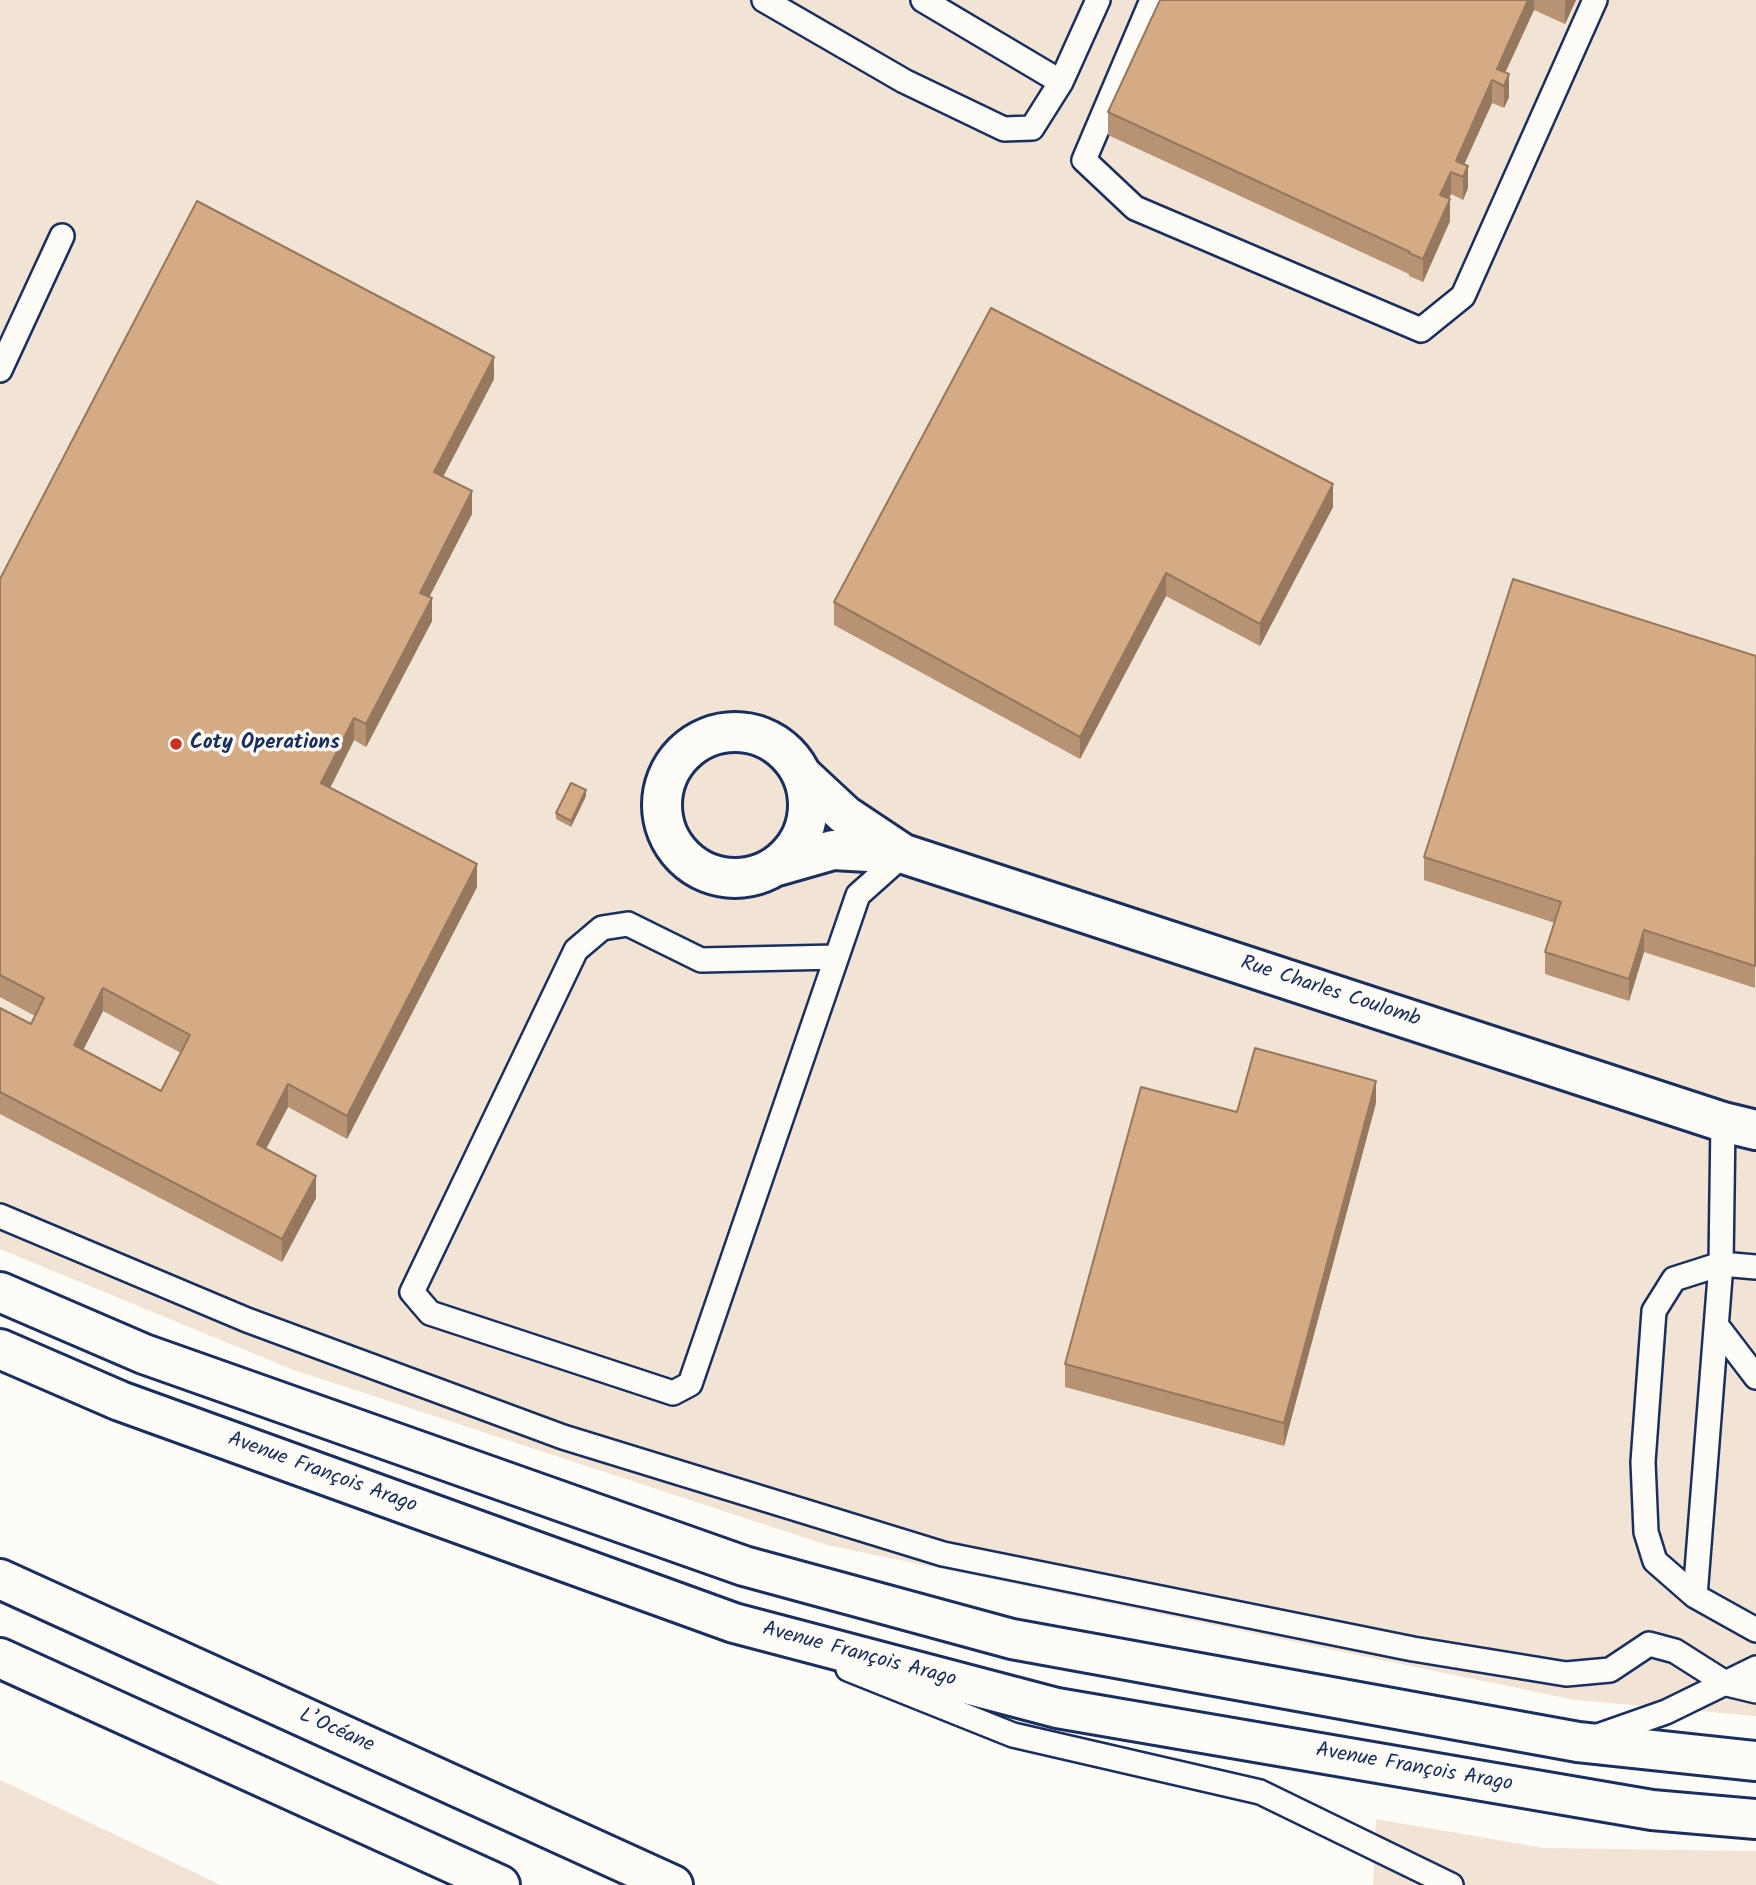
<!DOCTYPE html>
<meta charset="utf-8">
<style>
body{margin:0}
canvas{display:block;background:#fdfcf7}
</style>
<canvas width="1756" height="1885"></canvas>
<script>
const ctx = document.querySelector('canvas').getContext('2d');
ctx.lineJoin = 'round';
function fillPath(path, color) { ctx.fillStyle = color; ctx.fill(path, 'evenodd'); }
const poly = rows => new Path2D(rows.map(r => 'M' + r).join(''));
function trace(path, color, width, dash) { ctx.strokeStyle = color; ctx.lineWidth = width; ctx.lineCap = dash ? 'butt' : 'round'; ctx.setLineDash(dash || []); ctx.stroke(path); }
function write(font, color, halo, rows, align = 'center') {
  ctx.font = font + ' Kalam,sans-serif'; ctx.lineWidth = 7; ctx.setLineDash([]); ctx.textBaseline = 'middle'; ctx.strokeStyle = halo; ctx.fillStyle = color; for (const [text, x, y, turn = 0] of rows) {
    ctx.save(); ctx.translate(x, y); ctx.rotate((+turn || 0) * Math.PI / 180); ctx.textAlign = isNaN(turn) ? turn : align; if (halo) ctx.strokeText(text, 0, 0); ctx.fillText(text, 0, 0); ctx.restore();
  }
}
const built = poly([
 [0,0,1756,0,1756,1716,1575,1700,827,1545,291,1369,0,1249],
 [0,1780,221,1885,0,1885],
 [1376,1819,1544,1848,1756,1851,1756,1885,1373,1885]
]);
const lane = poly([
 [764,0,904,81,1004,129,1032,128,1061,82,1098,0],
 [923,0,1061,82],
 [1152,0,1084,160,1135,208,1421,330,1463,296,1595,0],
 [0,370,62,236],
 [836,957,701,960,628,924,602,928,576,950,412,1292,430,1313,673,1393,690,1384,858,895,904,854],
 [1723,1122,1721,1264,1695,1596,1756,1630],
 [0,1216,247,1320,563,1437,943,1554,1413,1649,1566,1674,1610,1670,1649,1644,1675,1651,1727,1684,1756,1691],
 [1717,1326,1756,1377],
 [1695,1596,1655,1561,1646,1532,1643,1462,1654,1311,1674,1279,1721,1264,1756,1267],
 [848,1669,1013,1735,1260,1792,1451,1885],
 [1592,1738,1666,1712,1756,1668]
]);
const street = poly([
 '662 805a73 73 0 1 1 146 0a73 73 0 1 1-146 0Z',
 [802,775,845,815,902,853],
 [777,866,833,850,904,854,1723,1122,1756,1130]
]);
const primary = poly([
 [0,1292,144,1354,744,1566,1012,1639,1578,1742,1756,1761],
 [0,1349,120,1401,734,1623,1057,1708,1652,1810,1756,1819]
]);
const highway = poly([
 [0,1579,673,1885],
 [0,1658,500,1885]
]);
const wall = poly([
 [1160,0,1576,0,1565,24,1534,10,1505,73,1509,97,1504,108,1492,103,1464,164,1468,188,1463,200,1451,194,1449,198,1450,221,1423,282,1409,276,1409,274,1108,135,1108,112],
 [494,379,443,477,472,514,429,597,432,621,366,747,354,740,330,788,477,887,347,1139,288,1107,266,1149,316,1198,282,1262,0,1114,0,1008,31,1024,35,1016,0,997,0,579],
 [103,1011,181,1053,161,1091,83,1050],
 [1333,507,1260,646,1166,596,1080,759,834,625,834,602],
 [1756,656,1755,988,1644,952,1629,1001,1545,974,1545,952,1555,923,1424,880,1424,857],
 [586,796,571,827,556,819,556,813],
 [1376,1103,1284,1446,1065,1387,1065,1364]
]);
const shadedWall = poly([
 [1528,0,1534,0,1534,10,1500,84,1497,69],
 [1566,0,1576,0,1565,24,1565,2],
 [1509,74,1509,97,1504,108,1504,86],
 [1492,80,1492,103,1459,176,1456,161],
 [1468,166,1468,188,1463,200,1463,177],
 [1451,172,1451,194,1440,217,1440,195],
 [1450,199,1450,221,1423,282,1423,259],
 [494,357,494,379,434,494,434,472],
 [1333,484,1333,507,1260,646,1260,624],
 [472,491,472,514,420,615,420,593],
 [1166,573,1166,596,1080,759,1080,737],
 [432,598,432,621,366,747,366,724],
 [354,718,354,740,321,806,321,783],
 [586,790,586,796,571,827,571,821],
 [477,864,477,887,347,1139,347,1116],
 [1644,930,1644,952,1629,1001,1629,979],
 [103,988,103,1011,74,1068,74,1045],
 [1376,1081,1376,1103,1284,1446,1284,1423],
 [288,1084,288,1107,257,1166,257,1144],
 [316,1176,316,1198,282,1262,282,1239]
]);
const building = poly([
 [1160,0,1528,0,1497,69,1509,74,1504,86,1492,80,1456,161,1468,166,1463,177,1451,172,1440,195,1450,199,1423,259,1409,253,1410,252,1108,112,1160,0],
 [197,201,494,357,434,472,472,491,420,593,432,598,366,724,354,718,321,783,477,864,347,1116,288,1084,257,1144,316,1176,282,1239,0,1092,0,1008,31,1024,44,998,0,975,0,579,197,201],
 [103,988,190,1035,161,1091,74,1045,103,988],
 [991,308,1333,484,1260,624,1166,573,1080,737,834,602,991,308],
 [1513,579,1756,656,1755,966,1644,930,1629,979,1545,952,1561,902,1424,857,1513,579],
 [571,783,586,790,571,821,556,813,571,783],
 [1255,1048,1376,1081,1284,1423,1065,1364,1141,1087,1237,1112,1255,1048]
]);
const markers = [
 [176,744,7,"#c8321e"]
];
const poiNames = [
 ["Coty Operations",190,744]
];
const streetNames = [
 ["Rue Charles Coulomb",1330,993,18],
 ["Avenue François Arago",322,1474,20],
 ["Avenue François Arago",859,1656,15],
 ["L’Océane",336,1732,24],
 ["Avenue François Arago",1414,1769,10]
];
fillPath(built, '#f1e4d5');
trace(lane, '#1b2f5e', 28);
trace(street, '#1b2f5e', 44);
trace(primary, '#1b2f5e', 44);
trace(highway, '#1b2f5e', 44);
trace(lane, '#fdfcf7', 23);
trace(street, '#fdfcf7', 38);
trace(primary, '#fdfcf7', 38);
trace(highway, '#fdfcf7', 38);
fillPath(wall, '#b79373');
fillPath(shadedWall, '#95785e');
fillPath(building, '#d5ab86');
trace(building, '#95785e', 2);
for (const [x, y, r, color] of markers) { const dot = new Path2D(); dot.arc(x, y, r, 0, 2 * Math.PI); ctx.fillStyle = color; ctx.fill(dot); trace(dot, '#fdfcf7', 2.5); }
write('bold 21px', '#1b2f5e', '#fdfcf7', poiNames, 'left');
write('21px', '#1b2f5e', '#fdfcf7', streetNames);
</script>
